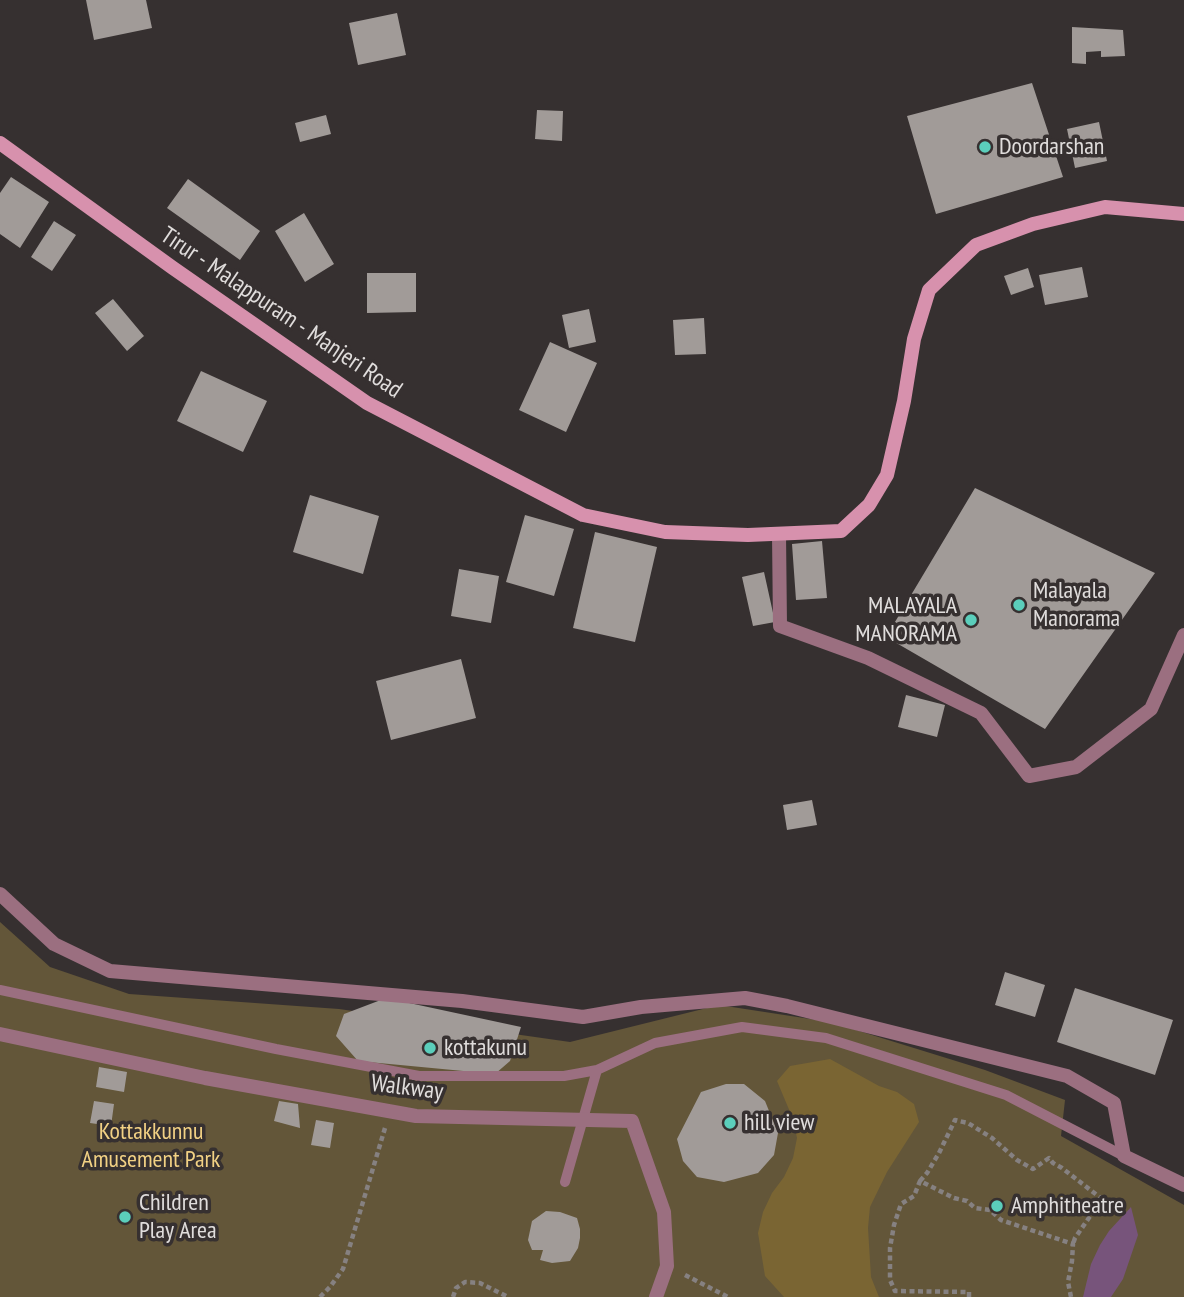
<!DOCTYPE html>
<style>
body{margin:0}
canvas{display:block;background:#363030}
</style>
<canvas width="1184" height="1297"></canvas>
<script>
const ctx = document.querySelector('canvas').getContext('2d');
ctx.lineJoin = 'round';
function fillPath(path, color) { ctx.fillStyle = color; ctx.fill(path, 'evenodd'); }
const poly = rows => new Path2D(rows.map(r => 'M' + r).join(''));
function trace(path, color, width, dash) { ctx.strokeStyle = color; ctx.lineWidth = width; ctx.lineCap = dash ? 'butt' : 'round'; ctx.setLineDash(dash || []); ctx.stroke(path); }
function write(font, color, halo, rows, align = 'center') {
  ctx.font = font + ' "PT Sans Narrow",sans-serif'; ctx.lineWidth = 7; ctx.setLineDash([]); ctx.textBaseline = 'middle'; ctx.strokeStyle = halo; ctx.fillStyle = color; for (const [text, x, y, turn = 0] of rows) {
    ctx.save(); ctx.translate(x, y); ctx.rotate((+turn || 0) * Math.PI / 180); ctx.textAlign = isNaN(turn) ? turn : align; if (halo) ctx.strokeText(text, 0, 0); ctx.fillText(text, 0, 0); ctx.restore();
  }
}
const green = poly([
 [0,922,50,967,129,994,339,1009,570,1042,719,1005,830,1022,985,1070,1065,1100,1061,1136,1184,1205,1184,1297,0,1297]
]);
const forest = poly([
 [830,1059,879,1086,897,1092,914,1104,919,1122,887,1172,870,1207,868,1228,871,1277,879,1297,784,1297,765,1276,758,1233,763,1212,772,1193,784,1177,793,1158,797,1138,793,1119,777,1081,790,1066]
]);
const water = poly([
 [1131,1207,1138,1235,1123,1279,1111,1297,1083,1297,1091,1264,1100,1245,1109,1231]
]);
const building = poly([
 [86,0,146,0,152,28,94,40],
 [397,13,406,55,358,65,349,23],
 [1072,27,1123,30,1125,56,1101,57,1101,51,1086,52,1086,64,1072,63],
 [1032,83,1063,177,936,214,907,116],
 [537,110,563,111,562,141,535,139],
 [326,115,331,134,300,142,295,123],
 [1099,122,1107,161,1075,168,1067,129],
 [11,177,49,202,20,248,0,234,0,193],
 [188,179,260,231,240,260,167,208],
 [304,213,334,264,305,282,275,231],
 [54,221,76,235,52,271,31,257],
 [1082,267,1088,297,1045,305,1039,275],
 [1028,268,1034,287,1011,295,1004,276],
 [367,273,416,273,416,312,367,313],
 [113,299,144,336,127,351,95,313],
 [589,309,596,342,569,348,562,315],
 [704,318,706,354,675,355,673,320],
 [550,342,597,363,566,432,519,410],
 [201,371,267,401,243,452,177,421],
 [975,488,1155,573,1045,729,886,637],
 [310,495,379,516,363,574,293,552],
 [525,515,574,529,554,596,506,582],
 [595,532,657,547,635,642,573,628],
 [822,541,827,598,796,600,792,544],
 [459,569,499,576,491,623,451,616],
 [764,572,775,622,753,626,742,577],
 [461,659,476,718,391,740,376,681],
 [906,695,945,705,937,737,898,727],
 [812,800,817,825,787,830,783,805],
 [1005,972,1045,985,1035,1017,995,1005],
 [1075,988,1173,1020,1155,1075,1057,1042],
 [386,998,521,1027,510,1061,495,1074,358,1061,336,1036,344,1014],
 [99,1067,127,1072,124,1092,96,1087],
 [726,1084,744,1084,765,1101,778,1133,774,1155,758,1173,724,1182,697,1177,683,1161,677,1139,701,1092],
 [94,1101,114,1104,111,1126,90,1123],
 [279,1101,298,1104,300,1128,274,1121],
 [316,1120,334,1123,330,1148,311,1145],
 [546,1211,560,1212,577,1218,580,1229,580,1238,578,1248,570,1261,552,1263,540,1260,543,1250,532,1250,528,1240,532,1221]
]);
const path = poly([
 [920,1181,927,1173,939,1153,955,1120,968,1123,992,1138,1017,1160,1033,1169,1049,1158,1053,1163,1062,1168,1102,1199,1075,1238,1073,1244],
 [685,1275,728,1297],
 [320,1297,330,1287,343,1269,385,1128],
 [453,1297,456,1288,465,1282,480,1283,508,1297],
 [969,1297,969,1292,895,1291,890,1280,890,1248,894,1225,901,1204,914,1196,920,1181,954,1198,967,1201,975,1208,990,1210,1001,1220,1073,1244,1072,1261,1068,1282,1071,1297]
]);
const lane = poly([
 [0,990,276,1049,419,1076,564,1076,597,1070,655,1043,742,1027,826,1038,1006,1095,1124,1156],
 [565,1182,597,1070]
]);
const street = poly([
 [779,534,780,626,868,658,981,713,1029,776,1076,767,1151,709,1184,635],
 [0,894,54,944,110,971,462,1001,583,1017,641,1007,745,998,787,1006,1067,1076,1114,1103,1124,1156,1184,1185],
 [0,1034,205,1078,416,1116,632,1121,664,1212,667,1266,656,1297]
]);
const secondary = poly([
 [0,143,173,268,367,403,583,515,665,532,748,535,841,531,869,505,887,475,904,401,914,339,929,290,976,245,1033,224,1105,207,1184,214]
]);
const markers = [
 [985,147,7,"#5bcebb"],
 [1019,605,7,"#5bcebb"],
 [971,620,7,"#5bcebb"],
 [430,1048,7,"#5bcebb"],
 [730,1123,7,"#5bcebb"],
 [997,1206,7,"#5bcebb"],
 [125,1217,7,"#5bcebb"]
];
const poiNames = [
 ["Doordarshan",999,147],
 ["Malayala",1033,591],
 ["Manorama",1033,619],
 ["MALAYALA",957,606,"right"],
 ["MANORAMA",957,634,"right"],
 ["kottakunu",444,1048],
 ["hill view",744,1123],
 ["Children",139,1203],
 ["Play Area",139,1231],
 ["Amphitheatre",1011,1206]
];
const streetNames = [
 ["Tirur - Malappuram - Manjeri Road",281,313,34],
 ["Walkway",407,1088,7]
];
const parkNames = [
 ["Kottakkunnu",151,1132],
 ["Amusement Park",151,1160]
];
fillPath(green, '#635639');
fillPath(forest, '#7a6533');
fillPath(water, '#77547b');
fillPath(building, '#a19b98');
trace(path, '#868181', 4.5, [5, 3.5]);
trace(lane, '#9b6f80', 10);
trace(street, '#9b6f80', 14);
trace(secondary, '#d791ad', 14);
for (const [x, y, r, color] of markers) { const dot = new Path2D(); dot.arc(x, y, r, 0, 2 * Math.PI); ctx.fillStyle = color; ctx.fill(dot); trace(dot, '#363030', 2.5); }
write('24px', '#e0dddc', '#363030', poiNames, 'left');
write('24px', '#e0dddc', '#363030', streetNames);
write('24px', '#f2d184', '#363030', parkNames);
</script>
